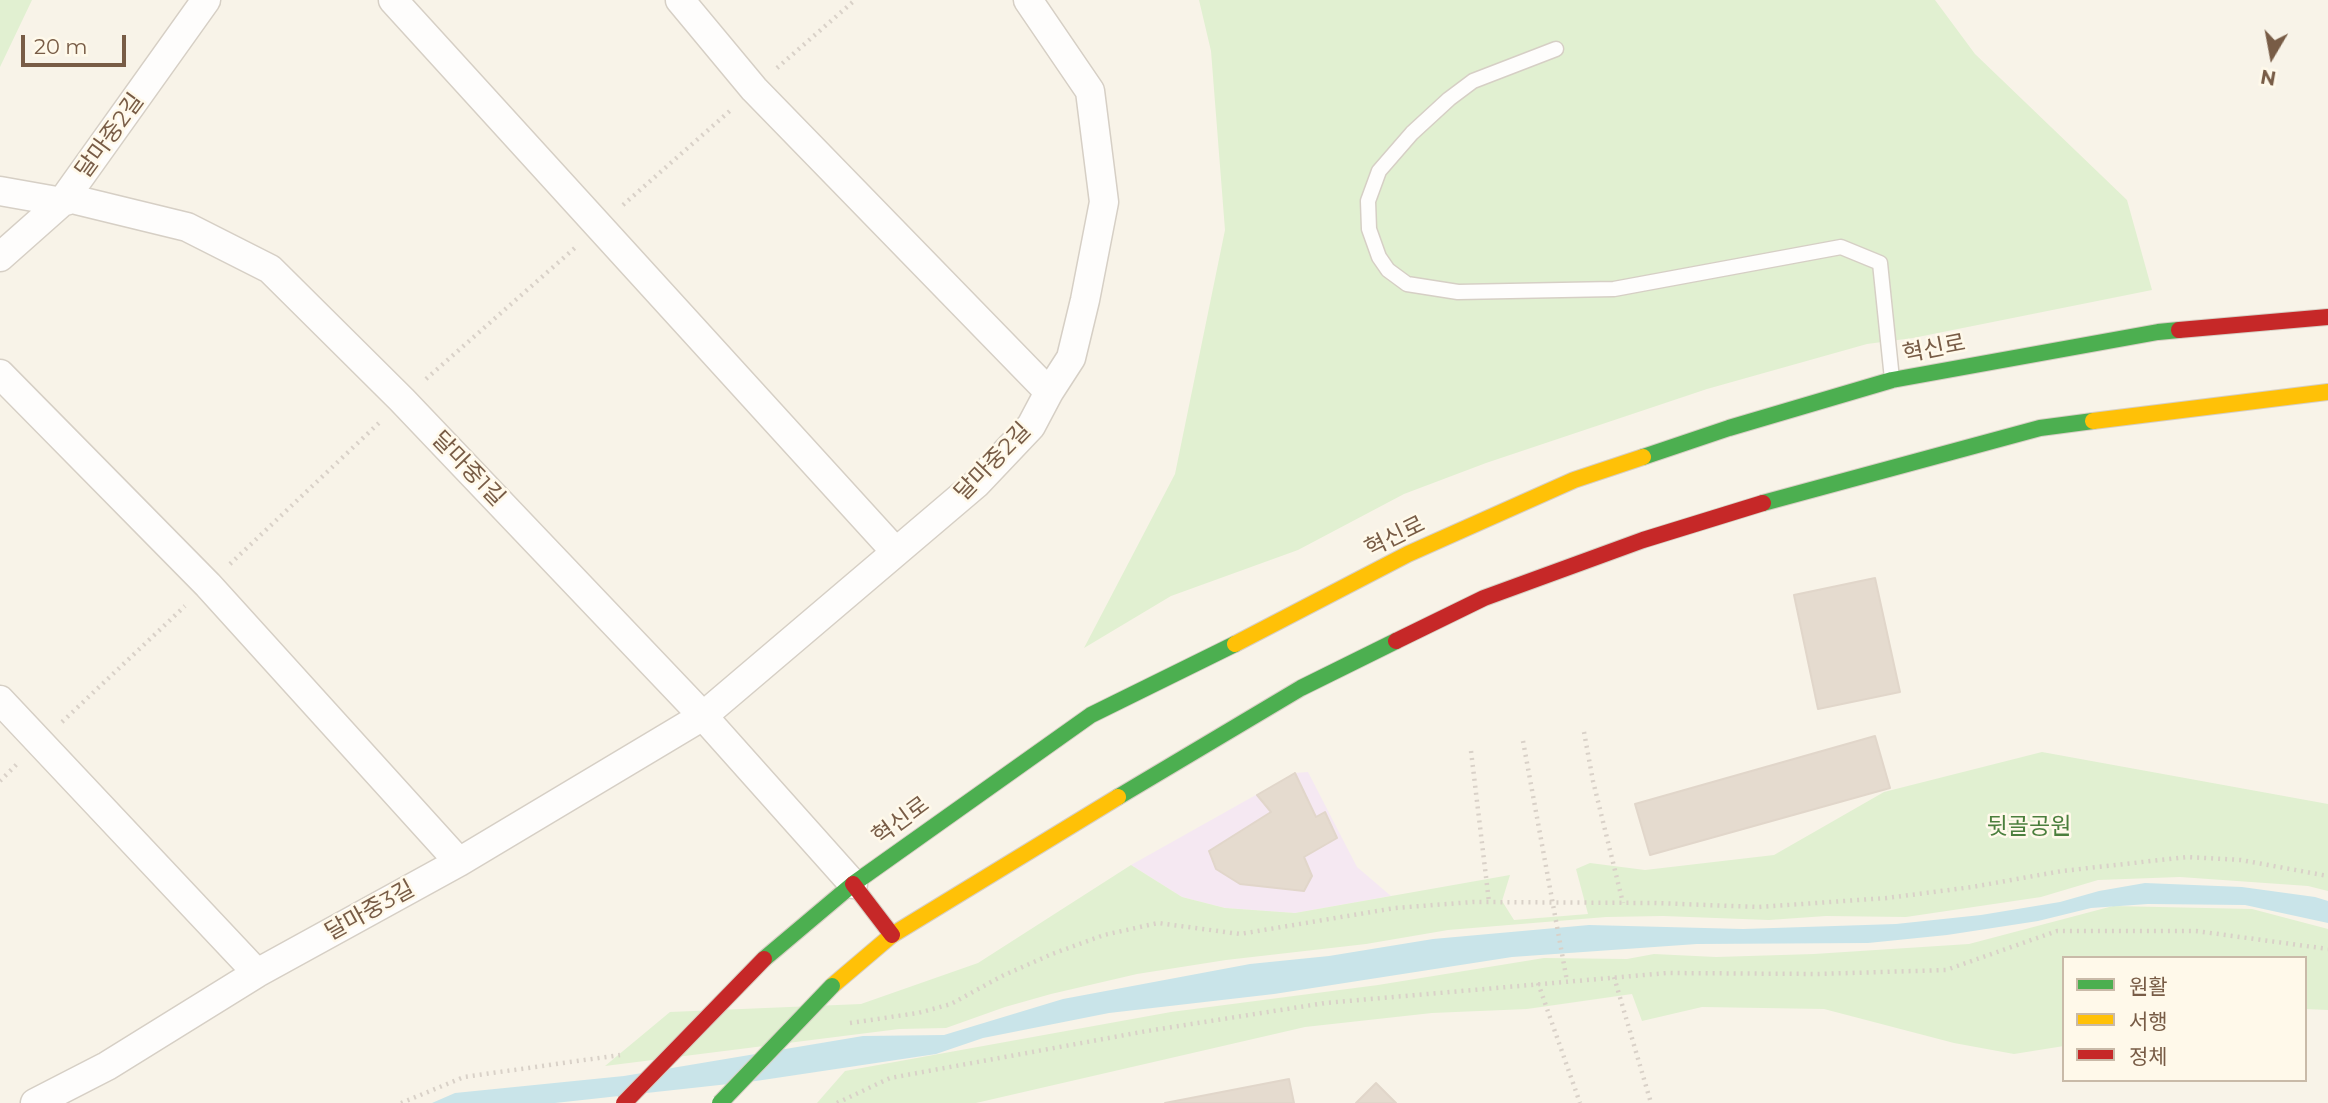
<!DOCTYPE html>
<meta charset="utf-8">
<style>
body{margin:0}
#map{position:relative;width:2328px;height:1103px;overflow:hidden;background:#f8f3e8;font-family:Montserrat,"Noto Sans KR",sans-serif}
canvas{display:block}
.legend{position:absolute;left:2062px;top:956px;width:245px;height:126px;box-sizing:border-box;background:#fff9ea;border:2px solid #c9baa8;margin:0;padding:9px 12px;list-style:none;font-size:21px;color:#785c46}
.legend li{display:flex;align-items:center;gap:14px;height:35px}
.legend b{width:35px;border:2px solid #c9baa8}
.north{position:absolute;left:2237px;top:21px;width:70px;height:70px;-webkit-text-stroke:5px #fff9ea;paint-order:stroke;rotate:190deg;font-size:19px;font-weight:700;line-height:28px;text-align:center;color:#785c46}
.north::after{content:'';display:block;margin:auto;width:24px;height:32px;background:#785c46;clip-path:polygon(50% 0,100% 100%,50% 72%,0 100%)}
.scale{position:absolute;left:21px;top:35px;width:105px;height:32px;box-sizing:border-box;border:4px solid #785c46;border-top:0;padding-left:9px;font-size:21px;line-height:24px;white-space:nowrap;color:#785c46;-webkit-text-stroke:5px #fff9ea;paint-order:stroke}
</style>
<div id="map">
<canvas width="2328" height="1103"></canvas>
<ul class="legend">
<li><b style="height:9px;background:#4caf50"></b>원활</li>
<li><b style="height:9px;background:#ffc107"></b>서행</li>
<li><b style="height:9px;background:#c62828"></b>정체</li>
</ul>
<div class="north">N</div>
<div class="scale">20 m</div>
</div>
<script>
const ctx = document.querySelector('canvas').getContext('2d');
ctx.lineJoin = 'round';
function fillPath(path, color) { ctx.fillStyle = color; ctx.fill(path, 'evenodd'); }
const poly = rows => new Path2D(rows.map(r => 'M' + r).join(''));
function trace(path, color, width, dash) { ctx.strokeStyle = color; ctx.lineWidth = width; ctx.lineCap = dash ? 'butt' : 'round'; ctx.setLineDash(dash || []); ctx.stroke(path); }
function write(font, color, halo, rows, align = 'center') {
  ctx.font = font + ' Montserrat,"Noto Sans KR",sans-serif'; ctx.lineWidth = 5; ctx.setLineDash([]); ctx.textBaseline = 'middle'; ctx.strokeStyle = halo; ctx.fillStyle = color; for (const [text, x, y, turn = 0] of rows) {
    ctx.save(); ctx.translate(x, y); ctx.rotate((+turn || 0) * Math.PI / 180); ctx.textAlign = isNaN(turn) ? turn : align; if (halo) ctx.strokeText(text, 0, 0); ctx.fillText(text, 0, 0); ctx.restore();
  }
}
const education = poly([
 [1308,772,1357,867,1391,896,1295,913,1225,908,1182,897,1131,865,1295,773]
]);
const green = poly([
 [0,0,32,0,0,67],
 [1199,0,1935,0,1975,54,2127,200,2152,290,1913,338,1867,344,1707,389,1486,463,1404,494,1298,550,1171,596,1084,648,1175,474,1225,230,1211,51],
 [2042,752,2328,804,2328,891,2308,886,2180,877,2098,880,2041,897,1906,917,1826,916,1769,920,1663,916,1606,917,1448,930,1366,944,1226,960,1137,974,1051,994,1005,1007,946,1028,899,1029,605,1066,670,1012,861,1004,978,963,1131,865,1182,897,1225,908,1295,913,1510,875,1502,901,1514,920,1588,914,1576,869,1590,863,1645,870,1774,855,1884,792],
 [2113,906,2252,909,2328,929,2328,1010,2305,1009,2305,958,2064,958,2064,1046,2014,1054,1954,1043,1824,1009,1702,1007,1642,1021,1632,994,1527,1009,1432,1013,1305,1027,976,1103,817,1103,845,1071,1171,1012,1378,985,1544,958,1627,959,1654,954,1716,957,1814,954,1969,944]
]);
const water = poly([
 [2145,883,2242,887,2315,897,2328,901,2328,923,2245,905,2148,904,2091,908,2038,921,1947,935,1868,943,1697,944,1512,957,1274,994,1109,1013,983,1038,936,1054,756,1081,555,1103,432,1103,455,1093,624,1076,863,1036,944,1035,1063,999,1250,964,1329,956,1433,939,1589,925,1743,929,1896,924,1981,915,2060,902,2099,891]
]);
const building = poly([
 [1875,578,1900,692,1818,709,1794,595,1875,578],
 [1875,736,1890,788,1650,855,1635,804,1875,736],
 [1295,773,1316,817,1325,812,1337,838,1304,857,1312,876,1304,891,1240,884,1216,869,1209,851,1271,812,1257,795,1295,773],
 [1289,1079,1294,1103,1165,1103,1289,1079],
 [1376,1083,1396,1103,1356,1103,1376,1083]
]);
const path = poly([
 [777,68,855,0],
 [623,205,732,109],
 [426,379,577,246],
 [230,564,381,421],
 [62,722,185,606],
 [1584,732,1593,781,1623,903],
 [1523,741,1567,981],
 [1471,751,1489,902],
 [0,781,17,764],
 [1614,977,1651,1103],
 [1538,983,1580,1103],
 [850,1023,918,1013,951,1004,1002,976,1052,954,1104,935,1158,923,1240,934,1395,908,1473,902,1655,903,1759,907,1887,898,1972,887,2062,871,2187,857,2241,860,2328,876],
 [401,1103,464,1077,620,1055],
 [837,1103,890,1078,1147,1031,1325,1003,1667,973,1818,974,1946,970,2057,931,2196,931,2328,949]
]);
const lane = poly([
 [1556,49,1473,81,1449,99,1412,133,1379,171,1368,201,1369,229,1379,257,1388,270,1407,284,1458,292,1614,289,1841,247,1880,263,1892,379]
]);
const street = poly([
 [393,0,895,551],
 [680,0,754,89,1049,392],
 [0,191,62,202,72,199,187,227,270,269,402,400,703,716,853,884],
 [0,257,62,202,206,0],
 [0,374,208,585,459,862],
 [0,700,257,973],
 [35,1103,107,1066,257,973,459,862,703,716,976,484,1031,426,1049,392,1071,358,1085,300,1104,202,1090,91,1028,0]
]);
const fast = poly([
 [1643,457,1729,428,1892,380,2158,332,2179,330],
 [1763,503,2040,428,2093,421],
 [1118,797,1301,688,1396,641],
 [764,959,853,884,1091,715,1235,644]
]);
const slow = poly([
 [2093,421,2328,392],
 [1235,644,1408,554,1574,480,1643,457],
 [832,986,892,935,1118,797]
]);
const jam = poly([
 [2179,330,2328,317],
 [1396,641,1484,598,1643,540,1763,503],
 [853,884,892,935]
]);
const fastBridge = poly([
 [720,1103,832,986]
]);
const jamBridge = poly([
 [624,1103,764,959]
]);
const streetNames = [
 ["달마중2길",110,136,-54],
 ["혁신로",1934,349,-11],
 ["달마중2길",993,462,-46],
 ["달마중1길",468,469,46],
 ["혁신로",1395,537,-26],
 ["혁신로",901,821,-36],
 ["달마중3길",370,911,-29]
];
const parkNames = [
 ["뒷골공원",2029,827]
];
fillPath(education, '#f5e8f2');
fillPath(green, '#e1f0d1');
fillPath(water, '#c9e4e9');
fillPath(building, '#e5dbcf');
trace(building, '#e1d6ca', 2);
trace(lane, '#d6cfc5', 17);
trace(street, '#d6cfc5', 31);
trace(fast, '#d7cfc4', 18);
trace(slow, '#d7cfc4', 18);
trace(jam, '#d7cfc4', 18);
trace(path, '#d9d1c8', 4.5, [2, 5]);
trace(lane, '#fefdfc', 14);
trace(street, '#fefdfc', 28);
trace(fast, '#4caf50', 16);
trace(slow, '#ffc107', 16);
trace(jam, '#c62828', 16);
trace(fastBridge, '#d7cfc4', 18, []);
trace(jamBridge, '#d7cfc4', 18, []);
trace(fastBridge, '#4caf50', 16);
trace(jamBridge, '#c62828', 16);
write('23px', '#785c46', '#fff9ea', streetNames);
write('23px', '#4b7f3d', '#fff9ea', parkNames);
</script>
